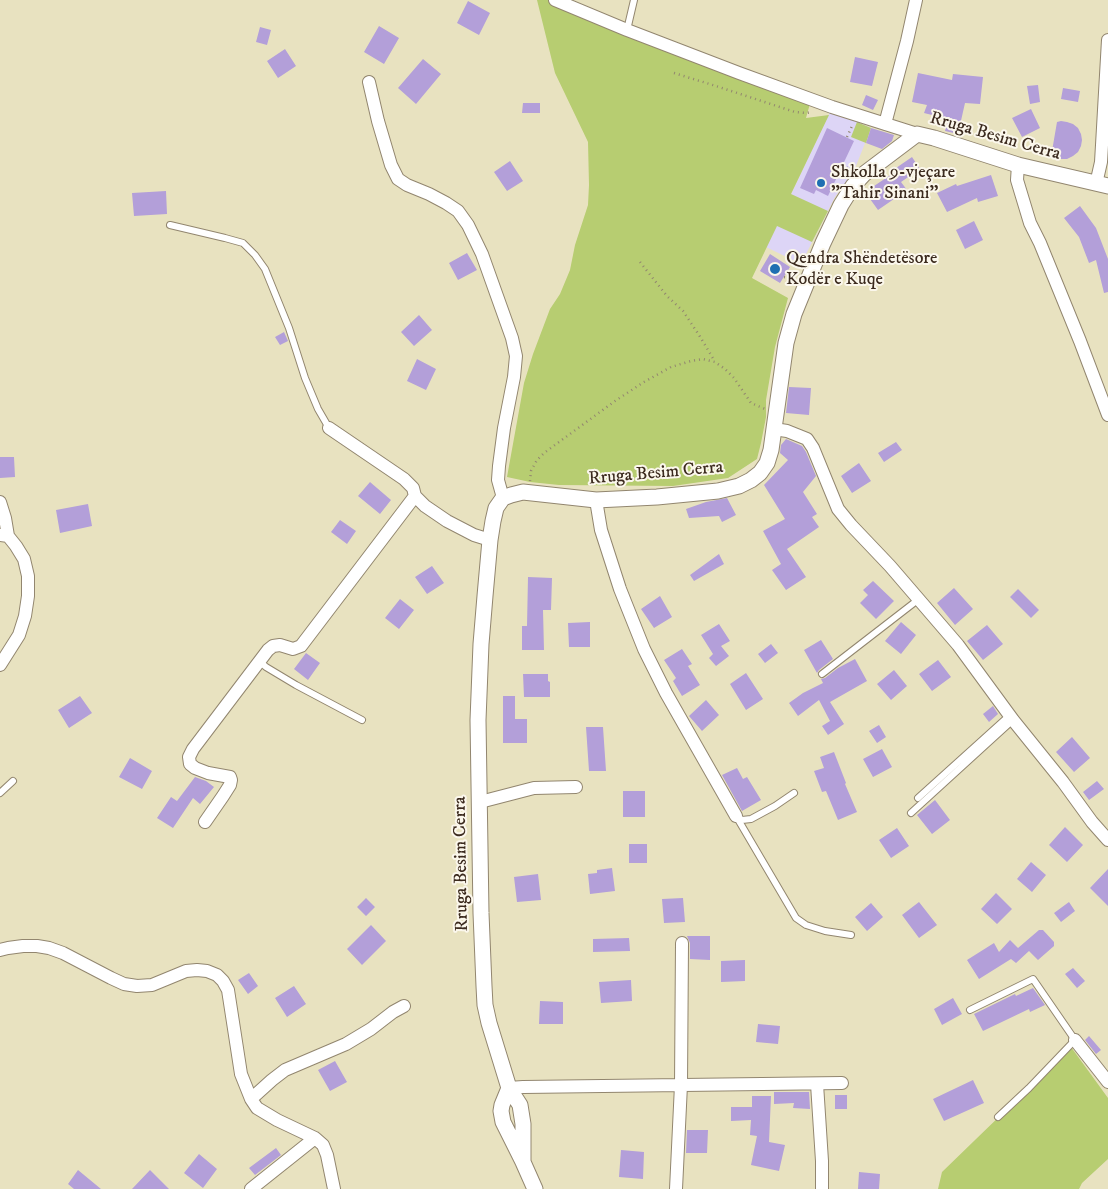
<!DOCTYPE html>
<meta charset="utf-8">
<style>
body{margin:0}
canvas{display:block;background:#e8e2c0}
</style>
<canvas width="1108" height="1189"></canvas>
<script>
const ctx = document.querySelector('canvas').getContext('2d');
ctx.lineJoin = 'round';
function fillPath(path, color) { ctx.fillStyle = color; ctx.fill(path, 'evenodd'); }
const poly = rows => new Path2D(rows.map(r => 'M' + r).join(''));
function trace(path, color, width, dash) { ctx.strokeStyle = color; ctx.lineWidth = width; ctx.lineCap = dash ? 'butt' : 'round'; ctx.setLineDash(dash || []); ctx.stroke(path); }
function write(font, color, halo, rows, align = 'center') {
  ctx.font = font + ' "IM FELL DW Pica",serif'; ctx.lineWidth = 4; ctx.setLineDash([]); ctx.textBaseline = 'middle'; ctx.strokeStyle = halo; ctx.fillStyle = color; for (const [text, x, y, turn = 0] of rows) {
    ctx.save(); ctx.translate(x, y); ctx.rotate((+turn || 0) * Math.PI / 180); ctx.textAlign = isNaN(turn) ? turn : align; if (halo) ctx.strokeText(text, 0, 0); ctx.fillText(text, 0, 0); ctx.restore();
  }
}
const built = poly([
 [831,110,871,128,854,171,835,197,801,264,766,247]
]);
const green = poly([
 [537,0,555,0,811,100,806,118,829,115,791,194,828,211,812,242,777,226,752,278,788,298,775,347,766,400,766,417,761,443,757,459,728,478,673,486,559,485,530,482,507,477,524,383,533,354,550,309,560,294,570,270,575,245,588,205,589,185,588,142,555,73],
 [857,122,871,128,866,143,851,137],
 [1071,1047,1108,1098,1108,1159,1082,1183,1079,1189,938,1189,942,1172]
]);
const building = poly([
 [468,1,490,13,479,35,457,23],
 [379,26,399,38,384,64,364,52],
 [260,27,271,30,267,45,256,42],
 [285,49,296,66,278,78,267,61],
 [855,57,878,62,872,86,850,82],
 [423,59,441,74,416,104,398,88],
 [918,73,952,80,953,74,983,77,980,104,965,103,958,134,945,131,948,119,924,113,927,105,912,102],
 [1038,85,1040,102,1030,104,1027,86],
 [1063,88,1080,91,1078,102,1061,99],
 [866,95,878,100,873,110,862,105],
 [523,103,540,103,540,113,522,113],
 [1031,109,1040,128,1022,137,1012,118],
 [1061,121,1067,122,1073,124,1078,128,1081,134,1082,140,1081,146,1078,152,1073,156,1067,159,1061,159,1051,157,1057,122],
 [827,128,854,141,828,196,816,190,814,194,800,188],
 [871,128,894,135,892,141,882,149,866,143],
 [912,157,920,169,901,182,907,190,878,210,865,192,898,170,896,168],
 [510,161,523,181,507,191,494,172],
 [991,175,998,196,978,202,977,198,947,212,937,193,956,184,957,186],
 [166,191,167,214,134,216,132,193],
 [1080,206,1096,228,1108,259,1108,292,1104,293,1096,260,1089,263,1079,237,1064,218],
 [974,221,983,240,965,249,956,230],
 [467,253,477,270,458,280,449,263],
 [770,254,790,267,780,283,760,271],
 [419,315,432,330,414,346,401,332],
 [284,332,288,341,280,345,275,337],
 [417,359,436,369,426,390,407,381],
 [789,387,811,388,809,415,786,413],
 [786,439,802,446,806,452,816,476,803,492,817,514,812,517,819,527,787,549,806,577,786,590,772,570,781,564,763,531,785,519,764,485,788,460,780,453,781,445],
 [896,442,902,450,884,462,878,453],
 [0,457,14,457,15,477,0,478],
 [859,463,871,481,852,493,841,476],
 [370,482,391,500,380,514,358,496],
 [727,498,736,515,722,522,719,516,689,518,686,509,706,502],
 [88,504,92,526,60,533,56,510],
 [340,520,356,531,347,544,331,532],
 [719,554,724,564,694,581,690,575],
 [432,566,444,583,427,594,415,577],
 [528,577,552,578,551,610,543,610,544,650,522,650,522,626,527,626],
 [873,581,894,601,876,619,860,603,868,595,863,590],
 [954,588,973,609,955,625,937,603],
 [1018,589,1039,610,1031,618,1010,597],
 [660,596,672,617,654,628,641,609],
 [400,599,414,610,399,629,385,618],
 [590,622,590,647,569,647,568,623],
 [901,622,916,635,901,654,885,641],
 [719,624,730,641,721,646,729,656,716,666,709,658,713,654,701,635],
 [987,625,1003,644,983,660,967,641],
 [821,640,833,659,819,670,817,673,804,650],
 [771,644,778,653,765,663,758,654],
 [682,649,692,664,688,666,700,685,682,696,673,681,676,678,664,660],
 [306,653,320,663,308,680,294,669],
 [855,659,867,681,830,702,844,724,828,735,822,726,830,721,819,700,798,716,789,703,803,693,823,683,821,679,825,678,838,668],
 [938,660,951,677,932,691,919,674],
 [894,670,907,686,891,700,877,684],
 [746,673,763,699,746,710,730,684],
 [523,674,548,674,548,681,550,682,550,697,524,697],
 [80,696,92,713,69,728,58,710],
 [503,696,515,696,515,719,527,719,527,743,503,743],
 [706,700,719,715,702,731,689,716],
 [993,706,998,714,989,722,983,714],
 [879,725,886,737,877,743,869,731],
 [586,727,603,727,606,771,589,771],
 [1072,737,1090,758,1074,772,1056,752],
 [882,749,892,767,873,777,863,759],
 [834,752,846,783,845,784,857,812,838,820,826,791,822,792,814,771,824,768,820,757],
 [130,758,152,771,142,789,119,777],
 [737,768,743,779,747,777,761,800,742,811,722,775],
 [195,777,206,781,214,787,200,804,193,798,173,828,157,818,171,797,177,801],
 [1097,781,1104,789,1089,800,1083,792],
 [623,791,645,791,645,817,623,817],
 [935,800,950,820,932,834,917,815],
 [1065,827,1083,845,1067,862,1049,845],
 [897,828,909,846,891,858,879,840],
 [629,844,647,844,647,863,629,863],
 [1031,862,1046,875,1032,892,1017,879],
 [612,868,615,891,590,894,588,874,597,873,597,870],
 [1108,869,1108,906,1090,888],
 [538,874,541,900,517,902,514,877],
 [996,893,1012,909,997,924,981,909],
 [366,898,375,907,366,916,357,907],
 [683,898,685,922,664,923,662,899],
 [919,902,937,925,919,938,902,915],
 [1069,902,1075,911,1061,922,1054,913],
 [871,903,883,917,867,931,855,917],
 [371,925,386,941,362,965,347,949],
 [1039,930,1043,930,1054,942,1054,946,1038,960,1029,951,1016,963,1011,959,979,979,967,960,994,943,999,952,1010,940,1018,948],
 [687,936,710,936,710,960,690,959,690,943],
 [629,938,630,951,593,952,593,939],
 [745,960,745,981,721,982,721,961],
 [1073,968,1085,981,1077,988,1065,974],
 [249,973,258,986,248,994,238,980],
 [631,980,632,1001,601,1003,599,982],
 [294,986,306,1004,287,1017,275,998],
 [1033,988,1045,1005,1030,1012,1029,1009,983,1031,974,1014,1015,994,1016,996],
 [953,998,962,1014,942,1025,934,1009],
 [540,1001,563,1002,563,1024,539,1024],
 [758,1024,780,1026,778,1044,756,1042],
 [1089,1036,1101,1050,1096,1054,1085,1040],
 [335,1061,347,1082,330,1091,318,1070],
 [973,1080,984,1103,944,1121,933,1099],
 [774,1092,809,1092,810,1109,793,1108,794,1103,774,1104],
 [835,1095,847,1095,847,1109,835,1109],
 [752,1096,771,1096,769,1142,785,1145,779,1171,751,1165,757,1136,750,1135,751,1120,731,1121,731,1107,752,1107],
 [687,1130,708,1130,707,1153,686,1153],
 [276,1148,281,1155,255,1175,249,1168],
 [621,1150,644,1152,643,1179,619,1177],
 [199,1154,217,1169,203,1188,184,1173],
 [78,1170,101,1189,74,1189,68,1184],
 [150,1170,169,1189,132,1189],
 [859,1172,880,1174,879,1189,858,1189]
]);
const path = poly([
 [674,73,716,86,795,112,807,113,811,112],
 [847,137,852,126],
 [842,166,850,169],
 [640,262,667,296,683,311,699,335,714,360],
 [784,277,796,279],
 [530,481,531,471,537,460,544,453,615,401,644,382,671,367,691,361,703,359,715,362,725,369,734,378,751,403,765,409]
]);
const service = poly([
 [627,30,634,0],
 [170,225,225,238,243,243,255,255,265,269,289,328,305,378,318,409,329,428],
 [259,661,266,667,296,685,362,720],
 [822,674,919,599],
 [0,793,13,781],
 [918,798,1010,715],
 [911,813,1013,720],
 [736,816,796,918,806,925,825,931,851,935],
 [737,816,742,820,751,819,775,806,794,793],
 [970,1010,1033,979,1075,1040,1029,1088,998,1117]
]);
const minor = poly([
 [555,0,627,30,739,73,832,107,917,134],
 [369,82,378,121,391,165,398,179,407,185,429,194,446,203,458,211,468,225,482,254,512,338,516,356,514,377,504,428,499,466,498,480,503,498],
 [885,124,907,41,916,0],
 [1018,165,1017,180,1030,223,1040,243,1080,341,1108,415],
 [1096,184,1101,162,1102,145,1108,40],
 [329,428,404,479,413,488,415,496,425,506,447,521,474,535,490,540],
 [774,429,787,431,807,439,813,448,838,509,851,525,890,566,958,645,1013,720,1063,782,1092,822,1108,840],
 [596,500,601,530,620,589,644,649,666,693,736,816],
 [0,502,5,518,8,536],
 [0,535,8,536,16,546,24,559,28,576,28,596,25,616,19,635,0,665],
 [480,802,534,788,576,787],
 [205,822,223,796,230,785,231,780,230,777,208,773,195,768,190,764,189,757,193,749,268,650,273,646,280,645,293,649,301,646,415,496],
 [0,950,8,948,23,946,37,946,49,948,63,953,111,978,124,984,137,986,152,985,186,971,197,970,207,971,217,975,223,981,228,990,241,1074,251,1099,257,1108,277,1120,315,1138,323,1145,327,1155,334,1189],
 [1075,1040,1108,1082],
 [817,1084,822,1161,822,1189],
 [509,1088,523,1087,842,1083],
 [251,1099,272,1080,285,1070,346,1044,371,1029,393,1012,404,1006],
 [251,1189,315,1138],
 [676,1189,681,1085,682,943]
]);
const tertiary = poly([
 [509,1088,502,1105,501,1111,503,1122,523,1162,535,1189],
 [523,1162,523,1124,520,1105,509,1088,489,1023,485,1005,484,986,481,913,478,720,481,644,485,596,490,540,493,521,496,508,503,498,511,495,523,492,596,500,657,497,718,491,739,486,751,480,760,473,767,463,771,450,786,343,794,314,823,243,841,205,853,186,864,174,917,134,934,138,1018,165,1108,186]
]);
const markers = [
 [821,183,5,"#1f6fb2"],
 [775,269,6,"#1f6fb2"]
];
const streetNames = [
 ["Rruga Besim Cerra",995,137,16],
 ["Rruga Besim Cerra",656,474,-5],
 ["Rruga Besim Cerra",462,864,-91]
];
const poiNames = [
 ["Shkolla 9-vjeçare",831,173],
 ["\"Tahir Sinani\"",831,194],
 ["Qendra Shëndetësore",786,259],
 ["Kodër e Kuqe",786,280]
];
fillPath(built, '#ddd5f6');
fillPath(green, '#b7cd71');
fillPath(building, '#b39fd9');
trace(service, '#92866f', 8);
trace(minor, '#92866f', 14);
trace(tertiary, '#92866f', 17);
trace(path, '#92866f', 2.5, [1, 4]);
trace(service, '#fff', 6);
trace(minor, '#fff', 12);
trace(tertiary, '#fff', 15);
for (const [x, y, r, color] of markers) { const dot = new Path2D(); dot.arc(x, y, r, 0, 2 * Math.PI); ctx.fillStyle = color; ctx.fill(dot); trace(dot, '#fbf7ec', 2); }
write('18px', '#3b2a1e', '#fbf7ec', streetNames);
write('18px', '#3b2a1e', '#fbf7ec', poiNames, 'left');
</script>
